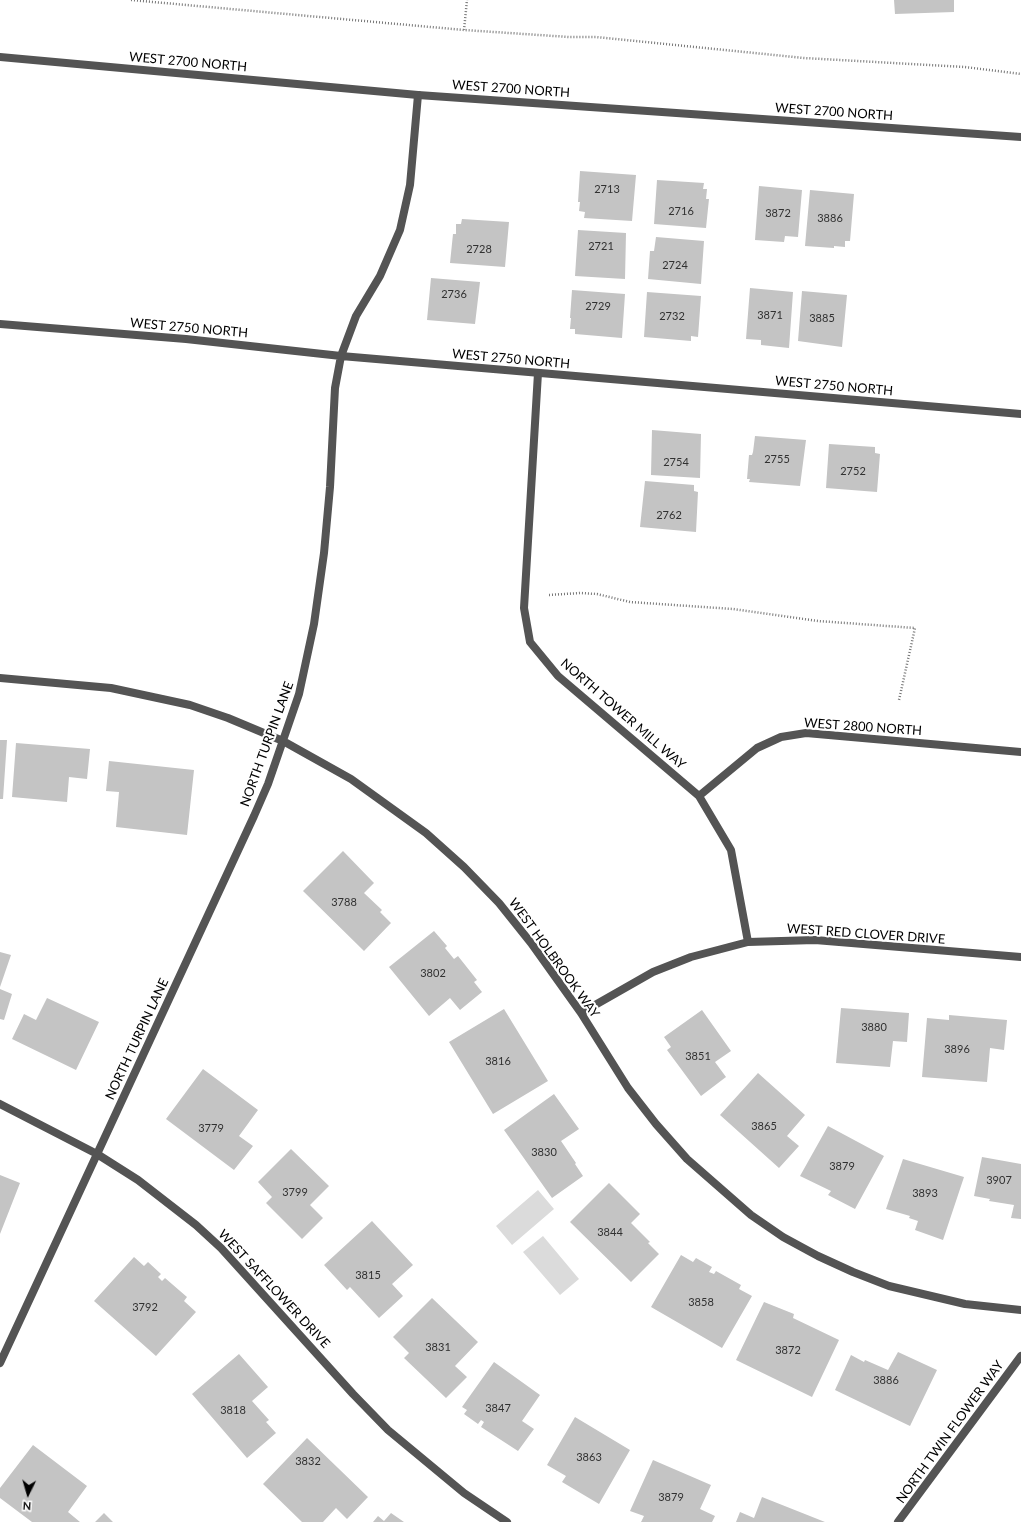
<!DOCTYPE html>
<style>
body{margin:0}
#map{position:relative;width:1021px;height:1522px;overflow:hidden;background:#fff;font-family:Lato,sans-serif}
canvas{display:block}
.north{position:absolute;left:8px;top:1474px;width:40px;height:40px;-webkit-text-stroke:3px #fff;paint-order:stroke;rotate:185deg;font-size:11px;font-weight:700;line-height:16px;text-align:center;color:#000}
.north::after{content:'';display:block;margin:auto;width:14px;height:18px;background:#000;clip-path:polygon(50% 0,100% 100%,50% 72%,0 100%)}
</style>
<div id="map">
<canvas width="1021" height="1522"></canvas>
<div class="north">N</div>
</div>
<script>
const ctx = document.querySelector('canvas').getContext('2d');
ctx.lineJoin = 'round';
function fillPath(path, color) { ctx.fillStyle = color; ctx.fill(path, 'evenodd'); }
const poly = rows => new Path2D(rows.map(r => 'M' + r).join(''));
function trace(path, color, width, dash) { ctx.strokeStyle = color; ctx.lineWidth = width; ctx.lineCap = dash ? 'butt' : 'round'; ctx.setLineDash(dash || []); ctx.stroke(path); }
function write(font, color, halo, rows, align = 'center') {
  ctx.font = font + ' Lato,sans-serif'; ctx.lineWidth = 4; ctx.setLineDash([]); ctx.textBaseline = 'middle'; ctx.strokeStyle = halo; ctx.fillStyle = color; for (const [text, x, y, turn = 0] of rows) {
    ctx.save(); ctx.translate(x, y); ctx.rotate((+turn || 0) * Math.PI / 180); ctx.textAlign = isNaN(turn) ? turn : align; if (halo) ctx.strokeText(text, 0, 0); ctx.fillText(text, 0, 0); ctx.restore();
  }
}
const green = poly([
 [538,1190,554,1209,512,1245,496,1226],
 [543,1236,579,1279,560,1295,523,1252]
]);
const building = poly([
 [894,0,954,0,954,12,895,14],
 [580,171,636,175,632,221,584,218,585,212,579,211,580,202,578,202],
 [657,180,704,183,703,189,707,189,706,199,709,199,706,228,654,224],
 [759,186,802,190,798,237,785,236,784,242,755,240],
 [810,190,854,194,850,241,845,241,845,247,834,246,834,248,805,246],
 [462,219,509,222,505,267,450,263,453,234,456,234,456,224,461,224],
 [578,230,626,233,625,279,575,276],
 [656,237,704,241,701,284,648,279,650,251,654,251],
 [431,278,480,282,475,324,427,320],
 [750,288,793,292,789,348,761,345,761,340,746,339],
 [572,290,625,294,622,338,575,334,575,329,570,329,571,318,570,318],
 [802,291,847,295,842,347,798,341],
 [647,292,701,296,698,337,691,336,691,341,644,337],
 [652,430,701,434,700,478,651,475],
 [755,436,806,440,800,486,749,482,750,479,747,479,749,455,752,455,753,452],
 [829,444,875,447,875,453,880,454,877,492,826,488],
 [645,481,694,485,694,491,698,492,696,532,640,527],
 [0,740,7,740,3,799,0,799],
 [16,743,90,749,87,779,69,777,67,802,12,797],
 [109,761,194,770,187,835,116,827,119,792,106,791],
 [343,851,374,883,364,893,382,910,380,912,391,923,364,951,303,891],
 [434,931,447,946,445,948,454,959,458,956,477,980,474,982,482,992,460,1010,450,998,429,1016,389,967],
 [0,952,11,955,0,987],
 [0,989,12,994,4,1020,0,1019],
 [47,998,99,1022,76,1070,12,1039,24,1014,36,1020],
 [841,1008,909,1013,907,1042,893,1041,890,1067,836,1063],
 [504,1009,548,1081,493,1114,449,1042],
 [702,1010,731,1051,715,1062,726,1077,701,1096,667,1050,671,1047,664,1037],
 [949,1015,1007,1020,1004,1050,990,1048,987,1082,922,1077,927,1018,949,1020],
 [203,1069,258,1110,239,1136,253,1146,234,1170,166,1119],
 [758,1073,805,1115,787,1136,799,1146,779,1168,720,1115],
 [554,1094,579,1129,561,1141,576,1163,575,1164,583,1176,552,1198,504,1130],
 [828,1126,884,1156,855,1209,828,1195,831,1191,800,1176],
 [291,1149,329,1186,310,1205,323,1218,302,1239,266,1203,272,1197,258,1182],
 [982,1157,1021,1164,1021,1219,1011,1218,1014,1205,989,1201,990,1199,974,1196],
 [903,1159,964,1177,943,1240,915,1230,918,1221,909,1218,910,1216,886,1209],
 [0,1175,20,1183,0,1234],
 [609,1183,640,1214,631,1223,650,1242,648,1243,659,1254,631,1282,570,1222],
 [372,1221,413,1265,392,1284,403,1296,379,1318,350,1287,347,1290,324,1265],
 [681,1255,693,1262,696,1258,712,1267,709,1272,714,1274,716,1271,741,1285,739,1289,752,1296,722,1348,651,1307],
 [134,1257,144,1266,148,1262,161,1274,158,1277,162,1281,165,1278,187,1297,184,1301,196,1312,156,1356,94,1301],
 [432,1298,478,1342,455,1366,467,1377,446,1398,404,1358,409,1353,393,1337],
 [764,1302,794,1314,793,1318,839,1340,812,1397,736,1360],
 [898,1352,937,1370,910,1426,835,1390,851,1355,864,1362,865,1360,888,1370],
 [239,1354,268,1387,252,1401,269,1420,266,1422,276,1433,247,1458,192,1394],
 [494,1362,540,1395,522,1421,534,1429,518,1451,481,1427,484,1422,481,1420,478,1424,464,1414,467,1410,462,1407],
 [575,1417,630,1450,599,1504,562,1482,566,1476,547,1465],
 [307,1438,368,1497,347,1519,336,1508,323,1522,302,1522,263,1484],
 [33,1445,87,1486,68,1512,80,1522,32,1522,0,1498,0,1488],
 [653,1460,711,1485,700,1509,715,1516,712,1522,641,1522,644,1516,630,1511],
 [762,1497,825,1522,736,1522,740,1512,754,1518],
 [104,1513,113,1522,95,1522],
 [391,1513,404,1522,373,1522,378,1516,384,1521]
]);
const path = poly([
 [131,0,464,30,569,37,596,37,804,58,965,67,1021,74],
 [464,30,467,0],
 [549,595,580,593,597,594,630,602,733,609,818,621,915,628,899,700]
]);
const minor = poly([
 [0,324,186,339,341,356,1021,414],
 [538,373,524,608,530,642,558,676,699,796,731,850,748,942],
 [0,678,111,688,190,705,228,718,283,741,351,779,426,833,464,867,499,903,531,943,581,1013,628,1088,656,1124,687,1159,751,1215,783,1237,818,1256,853,1272,889,1286,965,1304,1021,1310],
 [699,796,757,748,781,737,806,733,1021,752],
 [581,1013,653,972,691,957,748,942,815,940,1021,957],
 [0,1104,97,1154,138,1180,196,1225,221,1248,353,1394,388,1430,464,1493,507,1522],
 [0,1363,254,816,268,784,299,694,314,624,324,553,330,487,335,388,341,356,356,316,380,276,400,230,410,185,418,95],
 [898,1522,1021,1356]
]);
const tertiary = poly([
 [0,57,418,95,1021,137]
]);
const numberNames = [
 ["2713",607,189],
 ["2716",681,211],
 ["3872",778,213],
 ["3886",830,218],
 ["2721",601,246],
 ["2728",479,249],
 ["2724",675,265],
 ["2736",454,294],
 ["2729",598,306],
 ["3871",770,315],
 ["2732",672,316],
 ["3885",822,318],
 ["2755",777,459],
 ["2754",676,462],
 ["2752",853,471],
 ["2762",669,515],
 ["3788",344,902],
 ["3802",433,973],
 ["3880",874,1027],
 ["3896",957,1049],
 ["3851",698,1056],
 ["3816",498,1061],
 ["3865",764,1126],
 ["3779",211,1128],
 ["3830",544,1152],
 ["3879",842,1166],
 ["3907",999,1180],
 ["3799",295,1192],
 ["3893",925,1193],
 ["3844",610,1232],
 ["3815",368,1275],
 ["3858",701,1302],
 ["3792",145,1307],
 ["3831",438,1347],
 ["3872",788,1350],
 ["3886",886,1380],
 ["3847",498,1408],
 ["3818",233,1410],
 ["3863",589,1457],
 ["3832",308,1461],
 ["3879",671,1497]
];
const streetNames = [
 ["WEST 2700 NORTH",188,62,5],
 ["WEST 2700 NORTH",511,89,4],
 ["WEST 2700 NORTH",834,112,4],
 ["WEST 2750 NORTH",189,328,5],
 ["WEST 2750 NORTH",511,359,5],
 ["WEST 2750 NORTH",834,386,5],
 ["NORTH TOWER MILL WAY",623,714,41],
 ["WEST 2800 NORTH",863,727,4],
 ["NORTH TURPIN LANE",267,744,-70],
 ["WEST RED CLOVER DRIVE",866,934,4],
 ["WEST HOLBROOK WAY",554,958,54],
 ["NORTH TURPIN LANE",137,1039,-65],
 ["WEST SAFFLOWER DRIVE",274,1289,47],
 ["NORTH TWIN FLOWER WAY",950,1432,-54]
];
fillPath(green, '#dbdbdb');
fillPath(building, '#c4c4c4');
trace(path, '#767676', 2.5, [1, 2]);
trace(minor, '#545454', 8);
trace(tertiary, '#545454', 8);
write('11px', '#313131', null, numberNames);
write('13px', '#000', '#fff', streetNames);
</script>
